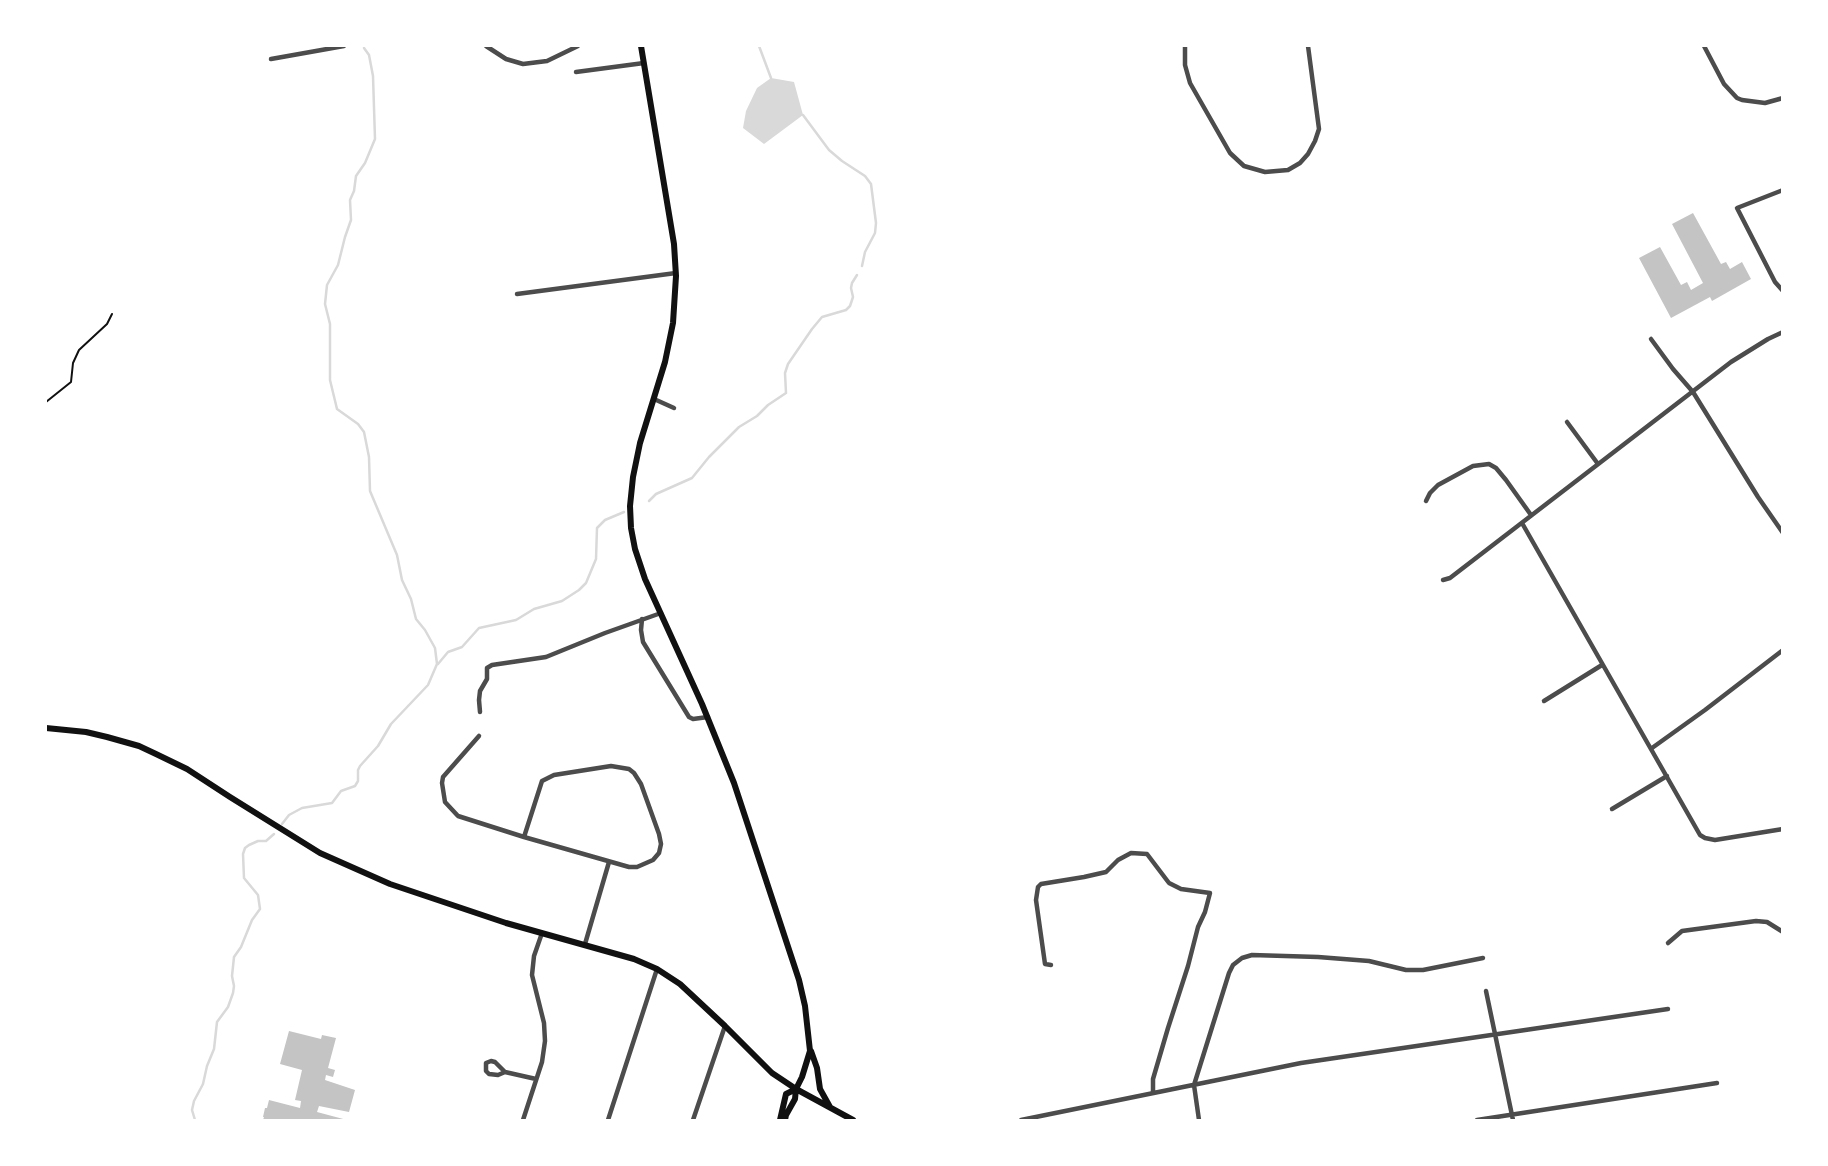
<!DOCTYPE html>
<style>
body{margin:0}
#map{position:relative;width:1828px;height:1166px;overflow:hidden;background:#fff;font-family:Raleway,sans-serif}
canvas{display:block}
.frame{position:absolute;inset:0;border:47px solid #fff;pointer-events:none}
</style>
<div id="map">
<canvas width="1828" height="1166"></canvas>
<div class="frame"></div>
</div>
<script>
const ctx = document.querySelector('canvas').getContext('2d');
ctx.lineJoin = 'round';
function fillPath(path, color) { ctx.fillStyle = color; ctx.fill(path, 'evenodd'); }
const poly = rows => new Path2D(rows.map(r => 'M' + r).join(''));
function trace(path, color, width, dash) { ctx.strokeStyle = color; ctx.lineWidth = width; ctx.lineCap = dash ? 'butt' : 'round'; ctx.setLineDash(dash || []); ctx.stroke(path); }
const water = poly([
 [771,78,794,82,803,115,764,144,743,128,746,111,757,88]
]);
const stream = poly([
 [759,46,771,78],
 [803,115,829,150,842,161,865,176,871,184,876,223,875,233,865,252,862,266],
 [649,501,656,494,692,478,709,457,739,427,757,416,768,405,786,393,785,373,788,364,812,329,822,317,846,310,850,306,853,297,851,288,852,283,857,275],
 [438,664,448,652,462,647,479,628,516,620,534,609,562,601,579,590,586,583,596,559,597,528,605,520,624,512],
 [282,824,289,815,302,808,332,803,341,791,355,786,358,781,358,770,360,766,378,746,391,724,428,685,437,664,435,648,425,630,416,619,411,599,402,580,397,555,370,491,369,457,364,432,358,424,337,409,330,380,330,324,325,304,327,285,338,265,345,237,351,220,350,200,354,191,356,176,365,163,375,139,373,76,369,55,364,48],
 [195,1120,192,1110,194,1101,203,1084,207,1066,214,1049,217,1022,228,1007,233,993,234,986,232,976,234,957,241,947,252,920,260,909,258,895,244,878,243,854,245,848,249,845,258,841,266,841,274,834]
]);
const building = poly([
 [1693,213,1721,264,1726,262,1730,269,1742,262,1751,279,1712,301,1710,297,1671,318,1639,258,1660,247,1681,285,1687,282,1691,290,1703,283,1672,224],
 [289,1031,321,1039,322,1035,336,1038,328,1068,335,1070,333,1077,326,1075,325,1080,355,1090,349,1112,319,1106,317,1112,347,1120,263,1120,264,1117,263,1117,265,1108,267,1108,269,1100,300,1108,301,1101,295,1100,302,1070,280,1064]
]);
const path = poly([
 [46,402,71,382,73,363,79,350,107,324,112,314]
]);
const minor = poly([
 [486,46,506,59,523,64,547,61,578,46],
 [1185,46,1185,65,1190,83,1230,153,1244,166,1265,172,1288,170,1300,163,1308,154,1315,141,1319,129,1308,46],
 [1704,46,1724,84,1737,98,1742,100,1765,103,1783,98],
 [271,59,344,46],
 [576,72,644,63],
 [1783,190,1737,208,1775,282,1783,291],
 [517,294,676,273],
 [1651,339,1673,369,1693,392,1758,497,1783,533],
 [654,399,674,408],
 [1567,422,1598,464],
 [1426,501,1430,493,1438,485,1473,466,1489,464,1496,468,1506,480,1531,515],
 [1522,523,1700,835,1705,838,1715,840,1783,829],
 [1443,580,1450,578,1731,362,1768,339,1783,332],
 [642,619,641,630,643,642,689,717,693,719,708,717],
 [1544,701,1602,665],
 [480,712,479,700,480,691,487,679,487,668,492,665,546,657,605,633,661,613],
 [479,736,443,777,442,783,445,802,458,816,524,837,629,867,637,867,653,860,659,853,661,844,659,834,641,784,634,773,629,769,611,766,554,775,542,781,524,837],
 [1652,748,1705,710,1783,650],
 [1612,809,1667,776],
 [1668,943,1682,931,1756,921,1767,922,1783,932],
 [585,944,609,862],
 [1051,965,1045,964,1036,900,1038,887,1041,884,1084,877,1106,872,1118,860,1131,853,1147,854,1169,883,1181,889,1210,893,1205,912,1198,927,1188,966,1168,1028,1153,1079,1153,1093],
 [1486,991,1513,1120],
 [505,1072,498,1075,489,1074,486,1071,486,1063,491,1061,495,1062,505,1072,536,1079],
 [523,1120,542,1062,545,1041,544,1023,532,975,534,956,542,933],
 [608,1120,657,969],
 [693,1120,725,1026],
 [1021,1120,1301,1063,1668,1009],
 [1199,1120,1194,1085,1229,973,1233,965,1242,958,1252,955,1318,957,1369,961,1406,970,1423,970,1483,958],
 [1477,1120,1717,1083]
]);
const secondary = poly([
 [641,46,674,244,676,276,673,323,665,362,640,443,633,477,630,506,631,528,635,549,645,579,702,704,734,783,799,980,805,1006,810,1051,802,1077,796,1089,795,1099,786,1115,785,1120],
 [46,728,86,732,107,737,139,746,156,754,187,769,230,797,320,853,390,884,506,923,634,959,657,969,680,984,725,1026,772,1073,796,1089,853,1120],
 [811,1051,817,1068,820,1089,830,1107],
 [780,1120,786,1094,796,1089]
]);
fillPath(water, '#d9d9d9');
trace(stream, '#d9d9d9', 2.5);
fillPath(building, '#c4c4c4');
trace(path, '#111', 2);
trace(minor, '#4c4c4c', 4.5);
trace(secondary, '#111', 6);
</script>
